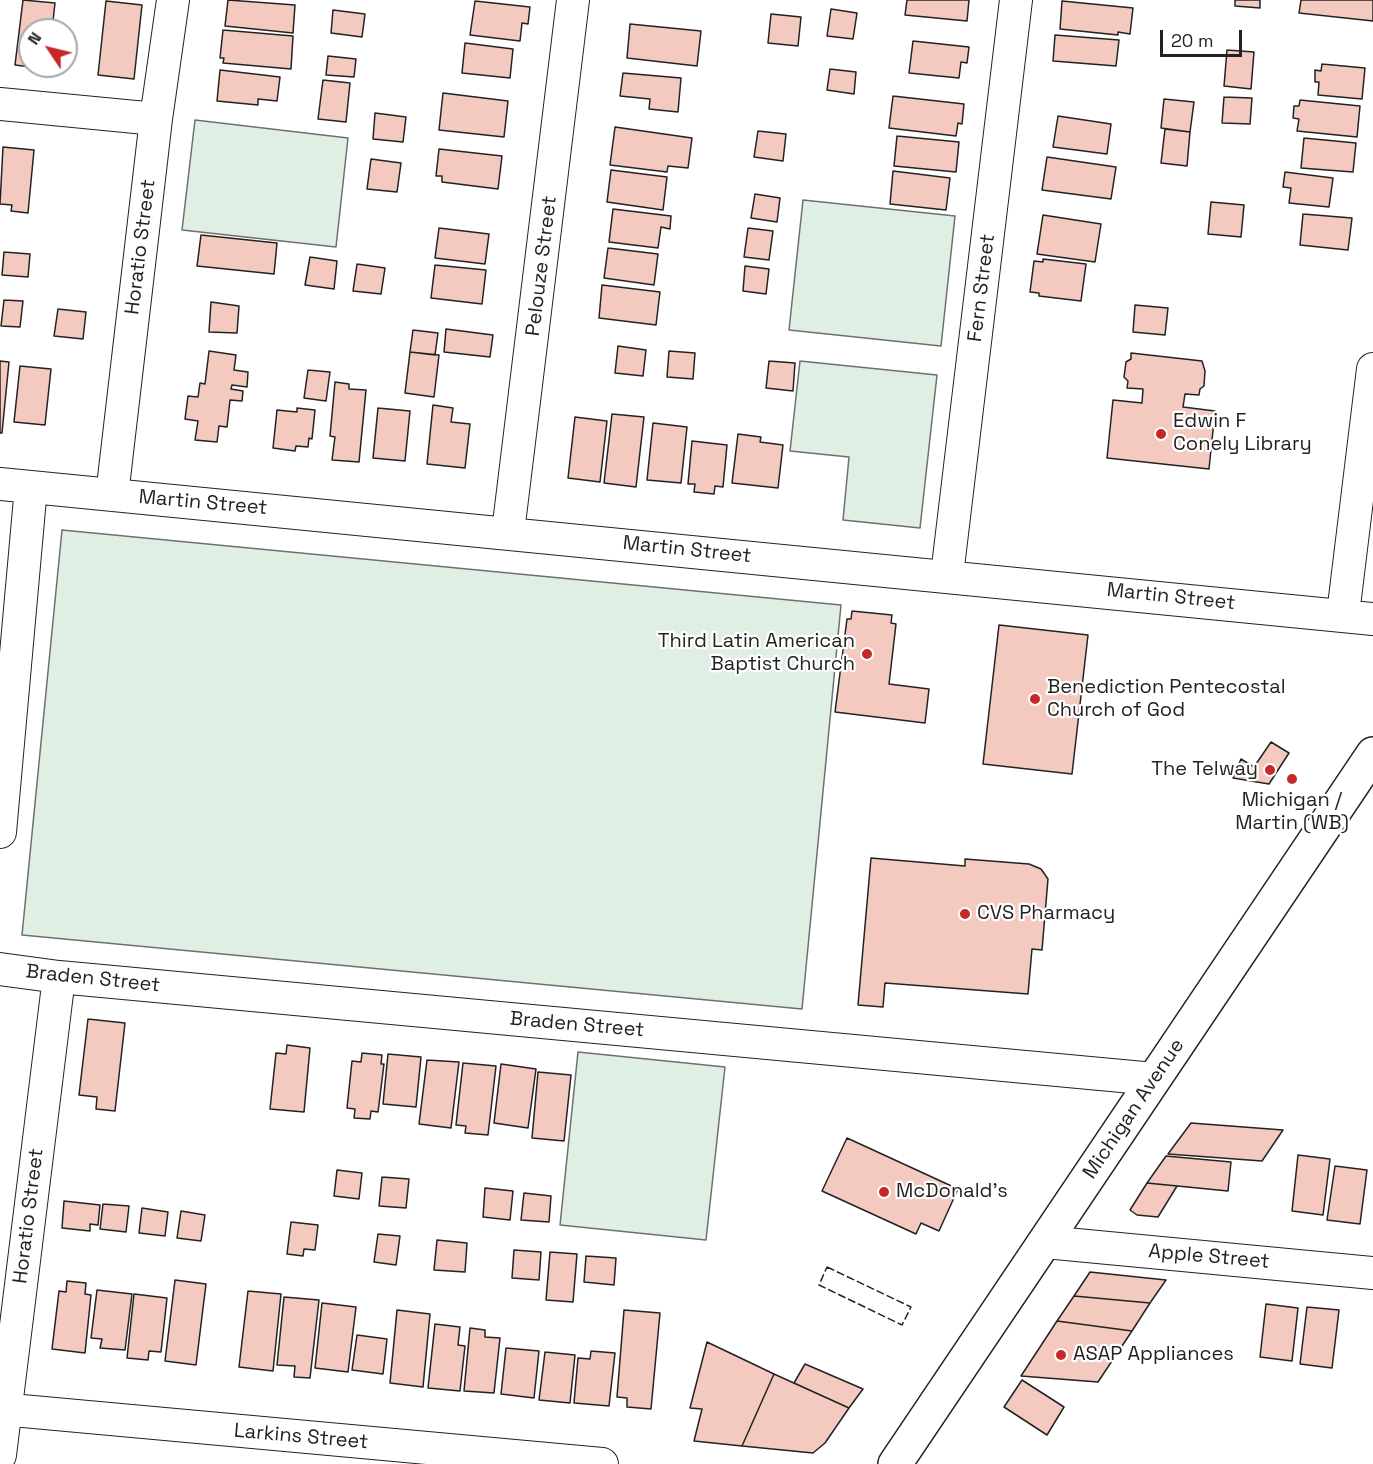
<!DOCTYPE html>
<style>
body{margin:0}
#map{position:relative;width:1373px;height:1464px;overflow:hidden;background:#fff;font-family:"Space Grotesk",sans-serif}
canvas{display:block}
.north{position:absolute;left:18px;top:18px;width:60px;height:60px;box-sizing:border-box;background:#fff;border:2px solid #a7a7a7;border-radius:50%;rotate:305deg;font-size:16px;font-weight:700;line-height:24px;text-align:center;color:#222}
.north::after{content:'';display:block;margin:auto;width:21px;height:27px;background:#c62828;clip-path:polygon(50% 0,100% 100%,50% 72%,0 100%)}
.scale{position:absolute;left:1160px;top:30px;width:82px;height:27px;box-sizing:border-box;border:3px solid #222;border-top:0;padding-left:8px;font-size:18px;line-height:21px;white-space:nowrap;color:#222;-webkit-text-stroke:4px #fff;paint-order:stroke}
</style>
<div id="map">
<canvas width="1373" height="1464"></canvas>
<div class="north">N</div>
<div class="scale">20 m</div>
</div>
<script>
const ctx = document.querySelector('canvas').getContext('2d');
ctx.lineJoin = 'round';
function fillPath(path, color) { ctx.fillStyle = color; ctx.fill(path, 'evenodd'); }
const poly = rows => new Path2D(rows.map(r => 'M' + r).join(''));
function trace(path, color, width, dash) { ctx.strokeStyle = color; ctx.lineWidth = width; ctx.lineCap = dash ? 'butt' : 'round'; ctx.setLineDash(dash || []); ctx.stroke(path); }
function write(font, color, halo, rows, align = 'center') {
  ctx.font = font + ' "Space Grotesk",sans-serif'; ctx.lineWidth = 4.5; ctx.setLineDash([]); ctx.textBaseline = 'middle'; ctx.strokeStyle = halo; ctx.fillStyle = color; for (const [text, x, y, turn = 0] of rows) {
    ctx.save(); ctx.translate(x, y); ctx.rotate((+turn || 0) * Math.PI / 180); ctx.textAlign = isNaN(turn) ? turn : align; if (halo) ctx.strokeText(text, 0, 0); ctx.fillText(text, 0, 0); ctx.restore();
  }
}
const green = poly([
 [195,120,348,138,336,247,182,230,195,120],
 [803,200,955,216,941,346,789,330,803,200],
 [800,361,937,375,920,528,843,520,849,457,790,451,800,361],
 [62,530,841,605,802,1009,22,935,62,530],
 [578,1052,725,1067,706,1240,560,1225,578,1052]
]);
const building = poly([
 [23,0,55,3,52,30,30,30,30,66,48,66,47,69,15,65,23,0],
 [228,0,295,5,293,33,225,26,228,0],
 [907,0,969,0,967,21,905,15,907,0],
 [1235,0,1260,0,1260,8,1235,6,1235,0],
 [1301,0,1373,0,1373,21,1299,13,1301,0],
 [106,1,142,5,134,79,98,75,106,1],
 [475,1,530,7,528,24,522,23,520,41,470,35,475,1],
 [1062,1,1133,8,1130,34,1118,32,1118,35,1060,29,1062,1],
 [831,9,857,13,853,39,827,36,831,9],
 [333,10,365,14,362,37,331,33,333,10],
 [771,14,801,17,798,46,768,43,771,14],
 [630,24,701,31,697,66,627,58,630,24],
 [223,30,293,36,291,69,223,63,224,58,220,58,223,30],
 [1055,35,1119,40,1116,66,1053,61,1055,35],
 [913,41,969,47,967,63,961,62,959,78,909,73,913,41],
 [465,43,513,49,510,78,462,73,465,43],
 [1227,50,1254,52,1251,89,1224,86,1227,50],
 [328,56,356,59,354,77,326,75,328,56],
 [1322,64,1365,68,1362,99,1318,95,1319,82,1315,82,1315,70,1321,71,1322,64],
 [830,69,856,72,854,94,827,90,830,69],
 [220,70,280,77,277,101,258,99,258,105,217,101,220,70],
 [623,73,681,78,678,112,649,109,650,99,620,96,623,73],
 [323,80,350,83,346,122,318,119,323,80],
 [443,93,508,101,504,137,439,130,443,93],
 [893,96,964,104,962,124,958,123,956,136,889,128,893,96],
 [1224,97,1252,98,1250,124,1222,123,1224,97],
 [1164,99,1194,102,1190,132,1161,128,1164,99],
 [1300,100,1360,106,1357,137,1297,131,1299,119,1293,118,1294,106,1299,106,1300,100],
 [375,113,406,117,403,142,373,139,375,113],
 [1058,116,1111,124,1107,154,1053,147,1058,116],
 [615,127,692,138,688,168,668,166,667,172,610,165,615,127],
 [1165,129,1190,132,1187,166,1161,163,1165,129],
 [758,131,786,134,783,161,754,157,758,131],
 [897,136,959,142,956,172,894,166,897,136],
 [1304,138,1356,143,1353,172,1301,168,1304,138],
 [3,147,34,150,28,213,11,211,12,205,0,204,3,147],
 [439,149,502,156,498,189,442,182,442,176,436,176,439,149],
 [1047,157,1116,167,1111,199,1042,190,1047,157],
 [371,159,401,163,397,192,367,189,371,159],
 [611,170,667,177,663,210,607,202,611,170],
 [893,171,950,178,946,210,890,204,893,171],
 [1285,172,1333,178,1329,207,1289,203,1291,188,1283,187,1285,172],
 [755,194,780,198,777,222,751,218,755,194],
 [1211,202,1244,205,1241,237,1208,234,1211,202],
 [613,209,671,216,670,229,661,227,658,248,609,242,613,209],
 [1303,214,1352,218,1348,250,1300,245,1303,214],
 [1043,215,1101,224,1095,262,1037,254,1043,215],
 [439,228,489,234,485,264,435,258,439,228],
 [748,228,773,231,769,260,744,257,748,228],
 [201,235,277,243,274,274,197,266,201,235],
 [608,248,658,254,654,285,604,278,608,248],
 [4,252,30,254,28,277,2,275,4,252],
 [310,257,337,261,334,289,305,285,310,257],
 [1043,259,1086,264,1081,301,1039,296,1039,293,1030,292,1034,261,1043,262,1043,259],
 [357,264,385,268,381,294,353,291,357,264],
 [435,265,486,270,482,304,431,298,435,265],
 [745,266,769,269,766,294,743,291,745,266],
 [602,285,660,292,656,325,599,318,602,285],
 [4,300,23,301,20,327,1,326,4,300],
 [211,302,239,306,237,333,209,332,211,302],
 [1135,305,1168,308,1165,335,1133,332,1135,305],
 [58,309,86,312,83,339,54,336,58,309],
 [446,329,493,335,490,357,444,352,446,329],
 [413,330,438,333,435,355,410,352,413,330],
 [618,346,646,350,643,376,615,373,618,346],
 [209,351,236,355,234,370,248,372,247,387,232,385,231,389,243,391,242,401,230,400,227,427,219,426,217,442,195,440,198,421,185,419,188,396,198,397,200,383,205,384,209,351],
 [669,351,695,353,693,379,667,377,669,351],
 [410,352,439,355,434,397,405,393,410,352],
 [1131,353,1202,361,1205,371,1204,386,1200,389,1199,395,1185,394,1183,407,1215,411,1209,469,1107,458,1113,400,1142,403,1143,389,1127,388,1128,381,1124,377,1126,362,1131,359,1131,353],
 [0,361,9,362,2,433,0,433,0,361],
 [769,361,795,363,793,391,766,388,769,361],
 [20,366,51,369,45,425,14,422,20,366],
 [308,370,330,372,326,401,304,398,308,370],
 [335,382,349,384,349,389,366,390,359,462,332,460,335,437,330,436,335,382],
 [433,405,453,408,451,422,470,424,465,468,427,464,433,405],
 [297,408,315,410,312,439,309,438,308,447,296,446,295,451,273,448,277,410,297,412,297,408],
 [378,408,410,411,405,461,373,458,378,408],
 [612,414,644,417,636,487,604,483,612,414],
 [575,417,607,421,600,482,568,478,575,417],
 [653,423,687,427,681,483,647,480,653,423],
 [738,434,761,437,760,442,783,445,778,488,732,483,738,434],
 [692,441,727,445,723,487,715,486,714,494,694,492,695,484,688,484,692,441],
 [852,611,892,615,891,623,896,624,889,684,929,689,925,723,835,712,847,619,851,619,852,611],
 [999,625,1088,635,1072,774,983,764,999,625],
 [1271,742,1289,753,1269,784,1233,778,1241,759,1254,767,1271,742],
 [871,858,965,866,965,859,1029,864,1041,869,1048,879,1042,950,1032,949,1028,994,885,983,883,1007,858,1005,871,858],
 [88,1019,125,1023,115,1111,96,1109,97,1097,79,1095,88,1019],
 [287,1045,310,1048,304,1112,270,1109,276,1053,286,1054,287,1045],
 [362,1053,382,1055,381,1064,384,1064,378,1112,371,1111,370,1119,354,1118,355,1109,347,1108,352,1061,361,1062,362,1053],
 [388,1054,421,1057,416,1107,383,1104,388,1054],
 [427,1060,459,1062,451,1128,419,1124,427,1060],
 [463,1063,496,1066,488,1135,465,1133,466,1126,456,1125,463,1063],
 [501,1064,536,1069,528,1128,494,1123,501,1064],
 [538,1072,571,1075,564,1141,532,1138,538,1072],
 [1191,1123,1283,1130,1262,1161,1168,1154,1191,1123],
 [847,1138,958,1189,939,1231,921,1223,916,1234,822,1191,847,1138],
 [1298,1155,1330,1159,1323,1215,1292,1211,1298,1155],
 [1166,1156,1231,1162,1228,1191,1147,1183,1166,1156],
 [1335,1166,1367,1170,1360,1224,1327,1220,1335,1166],
 [337,1170,362,1173,359,1199,334,1196,337,1170],
 [382,1177,409,1179,406,1208,379,1206,382,1177],
 [1147,1183,1177,1186,1158,1217,1137,1215,1130,1210,1147,1183],
 [485,1188,513,1191,510,1220,483,1217,485,1188],
 [524,1193,551,1196,549,1222,521,1220,524,1193],
 [64,1201,100,1205,98,1225,90,1224,90,1231,62,1228,64,1201],
 [103,1204,129,1206,126,1232,100,1229,103,1204],
 [142,1208,168,1212,165,1236,139,1233,142,1208],
 [181,1211,205,1215,201,1241,177,1238,181,1211],
 [291,1222,318,1225,315,1250,304,1249,303,1256,287,1254,291,1222],
 [378,1234,400,1236,396,1265,374,1262,378,1234],
 [437,1240,467,1243,465,1272,434,1270,437,1240],
 [514,1250,541,1252,539,1280,512,1278,514,1250],
 [550,1252,577,1254,573,1302,546,1300,550,1252],
 [586,1256,616,1258,614,1285,584,1282,586,1256],
 [1090,1272,1166,1280,1150,1303,1074,1296,1090,1272],
 [175,1280,206,1284,196,1365,165,1361,175,1280],
 [67,1281,86,1283,85,1294,91,1295,85,1353,52,1349,59,1291,66,1292,67,1281],
 [97,1290,132,1294,125,1350,100,1348,102,1339,91,1338,97,1290],
 [248,1291,281,1294,273,1371,239,1367,248,1291],
 [134,1294,167,1298,161,1352,149,1351,148,1360,127,1358,134,1294],
 [1074,1296,1150,1303,1132,1331,1057,1321,1074,1296],
 [284,1297,319,1300,310,1378,294,1377,295,1366,277,1365,284,1297],
 [322,1303,356,1307,348,1372,315,1368,322,1303],
 [1266,1304,1298,1308,1292,1361,1260,1357,1266,1304],
 [1307,1307,1339,1310,1332,1368,1300,1364,1307,1307],
 [397,1310,430,1314,423,1387,390,1383,397,1310],
 [624,1310,660,1313,651,1409,627,1407,627,1398,617,1397,624,1310],
 [1057,1321,1132,1331,1098,1382,1021,1376,1057,1321],
 [435,1324,460,1327,458,1345,465,1346,460,1391,428,1388,435,1324],
 [470,1328,485,1330,485,1337,500,1338,494,1393,464,1391,470,1328],
 [357,1335,387,1339,383,1374,352,1370,357,1335],
 [707,1342,774,1374,742,1446,694,1441,702,1409,690,1408,707,1342],
 [506,1348,539,1351,534,1398,501,1394,506,1348],
 [591,1351,615,1353,609,1406,574,1403,578,1358,590,1359,591,1351],
 [545,1352,575,1355,570,1403,539,1400,545,1352],
 [805,1364,863,1389,849,1408,794,1383,805,1364],
 [774,1374,849,1408,825,1443,813,1453,742,1446,774,1374],
 [1022,1380,1064,1407,1047,1435,1004,1407,1022,1380]
]);
const minor = poly([
 [0,104,156,119],
 [0,484,1373,619],
 [112,495,156,119,173,0],
 [508,532,573,0],
 [947,575,1016,0],
 [1343,614,1373,369],
 [0,832,31,487],
 [0,969,59,977,1154,1079],
 [1045,1242,1373,1273],
 [0,1409,602,1464],
 [0,1455,59,977]
]);
const major = poly([
 [895,1464,1373,754]
]);
const fence = poly([
 [827,1267,911,1307,902,1325,819,1285,827,1267]
]);
const markers = [
 [1161,434,6,"#c62828"],
 [867,654,6,"#c62828"],
 [1035,699,6,"#c62828"],
 [1270,770,6,"#c62828"],
 [1292,779,6,"#c62828"],
 [965,914,6,"#c62828"],
 [884,1192,6,"#c62828"],
 [1061,1355,6,"#c62828"]
];
const streetNames = [
 ["Horatio Street",141,247,-83],
 ["Pelouze Street",542,266,-83],
 ["Fern Street",982,288,-83],
 ["Martin Street",203,503,5],
 ["Martin Street",687,550,6],
 ["Martin Street",1171,597,6],
 ["Braden Street",93,979,6],
 ["Braden Street",577,1025,5],
 ["Michigan Avenue",1134,1109,-56],
 ["Horatio Street",29,1216,-83],
 ["Apple Street",1209,1257,5],
 ["Larkins Street",301,1437,5]
];
const poiNames = [
 ["Edwin F",1173,422],
 ["Conely Library",1173,445],
 ["Third Latin American",855,642,"right"],
 ["Baptist Church",855,665,"right"],
 ["Benediction Pentecostal",1047,688],
 ["Church of God",1047,711],
 ["The Telway",1258,770,"right"],
 ["Michigan /",1292,801,"center"],
 ["Martin (WB)",1292,824,"center"],
 ["CVS Pharmacy",977,914],
 ["McDonald's",896,1192],
 ["ASAP Appliances",1073,1355]
];
fillPath(green, '#e0efe3');
trace(green, '#6f6f6f', 1.5);
fillPath(building, '#f3c9c0');
trace(building, '#222', 1.5);
trace(minor, '#222', 34);
trace(major, '#222', 36);
trace(minor, '#fff', 32);
trace(major, '#fff', 33);
trace(fence, '#222', 1.5, [8, 3]);
for (const [x, y, r, color] of markers) { const dot = new Path2D(); dot.arc(x, y, r, 0, 2 * Math.PI); ctx.fillStyle = color; ctx.fill(dot); trace(dot, '#fff', 2); }
write('20px', '#222', '#fff', streetNames);
write('20px', '#222', '#fff', poiNames, 'left');
</script>
